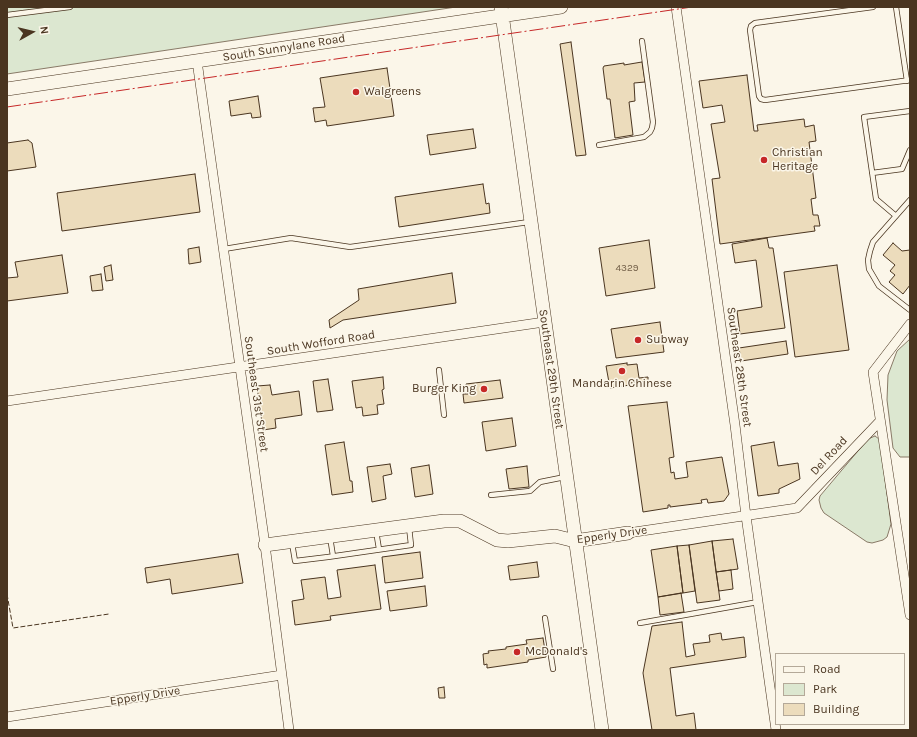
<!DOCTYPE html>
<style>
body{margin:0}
#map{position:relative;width:917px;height:737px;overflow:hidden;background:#fbf6e9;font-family:Karla,sans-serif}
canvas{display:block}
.frame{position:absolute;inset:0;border:8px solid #4a3520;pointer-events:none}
.legend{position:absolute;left:775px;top:653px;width:130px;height:72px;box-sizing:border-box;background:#fbf6e9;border:1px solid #b4a999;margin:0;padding:5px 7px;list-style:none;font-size:12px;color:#4a3520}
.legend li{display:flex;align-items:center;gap:8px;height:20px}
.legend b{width:20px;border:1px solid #b4a999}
.north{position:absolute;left:12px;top:12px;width:40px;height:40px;-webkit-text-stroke:3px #fbf6e9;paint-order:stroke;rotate:82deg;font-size:11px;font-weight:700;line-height:16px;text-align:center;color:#4a3520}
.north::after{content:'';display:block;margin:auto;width:14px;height:18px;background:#4a3520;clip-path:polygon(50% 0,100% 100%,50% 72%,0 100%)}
</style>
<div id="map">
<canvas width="917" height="737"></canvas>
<div class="frame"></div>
<ul class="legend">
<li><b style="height:5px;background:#fbf6e9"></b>Road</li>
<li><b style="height:11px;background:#dce7d0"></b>Park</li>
<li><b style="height:11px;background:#ecdcbc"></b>Building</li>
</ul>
<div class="north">N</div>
</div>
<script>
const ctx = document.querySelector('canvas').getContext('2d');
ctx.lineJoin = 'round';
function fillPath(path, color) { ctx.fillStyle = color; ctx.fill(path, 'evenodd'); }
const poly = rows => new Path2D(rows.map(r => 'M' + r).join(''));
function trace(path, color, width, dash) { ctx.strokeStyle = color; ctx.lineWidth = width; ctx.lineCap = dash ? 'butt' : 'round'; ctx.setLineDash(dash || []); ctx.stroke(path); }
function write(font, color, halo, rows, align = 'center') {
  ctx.font = font + ' Karla,sans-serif'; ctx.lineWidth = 3; ctx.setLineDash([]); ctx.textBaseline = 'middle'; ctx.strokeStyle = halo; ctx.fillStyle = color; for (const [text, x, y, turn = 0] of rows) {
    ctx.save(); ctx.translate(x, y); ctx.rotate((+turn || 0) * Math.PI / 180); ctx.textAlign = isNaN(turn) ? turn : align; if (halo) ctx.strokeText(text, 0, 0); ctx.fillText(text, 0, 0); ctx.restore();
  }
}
const green = poly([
 [7,7,456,7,7,74,7,7],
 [910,339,910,457,900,457,893,448,887,400,888,375,897,351,910,339],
 [875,436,879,439,880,441,891,524,887,537,883,540,872,543,867,542,824,513,821,508,819,500,820,496,868,439,875,436]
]);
const building = poly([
 [571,42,586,155,576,156,560,44,571,42],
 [642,62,645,82,634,83,635,101,629,102,633,135,615,138,610,99,607,99,603,68,604,66,624,63,624,65,642,62],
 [387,68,394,116,327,126,326,120,315,122,313,108,325,107,320,78,387,68],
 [747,75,754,131,758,131,757,125,804,119,805,127,814,125,816,141,809,142,816,198,811,199,813,215,818,215,820,226,814,226,815,231,720,244,712,179,720,178,711,124,725,122,722,105,703,108,699,81,747,75],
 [258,96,261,117,252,118,251,113,231,116,229,101,258,96],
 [473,129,476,148,430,155,427,135,473,129],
 [28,140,32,143,36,167,7,171,7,143,28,140],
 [195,174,200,212,62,231,57,193,195,174],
 [483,184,486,204,489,203,490,213,399,227,395,197,483,184],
 [767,238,769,248,773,248,785,328,740,334,737,311,762,307,756,260,735,263,732,244,767,238],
 [649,240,655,288,606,296,599,248,649,240],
 [893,243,902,251,910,250,910,285,903,294,889,282,895,275,890,271,895,265,883,255,893,243],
 [199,247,201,262,189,264,188,249,199,247],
 [62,255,68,293,7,301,7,278,18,277,15,262,62,255],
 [111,265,113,280,106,281,104,267,111,265],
 [837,265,849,350,795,357,784,272,837,265],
 [452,273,456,303,343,320,330,328,329,320,359,300,358,289,452,273],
 [101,274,103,290,92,291,90,276,101,274],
 [660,322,664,352,616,358,611,329,660,322],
 [786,341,788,354,741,361,739,348,786,341],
 [627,363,627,365,637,364,639,378,648,377,648,381,630,383,630,385,610,388,606,366,627,363],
 [383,377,384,389,382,390,384,404,377,405,378,414,363,416,362,407,356,408,352,381,383,377],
 [328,379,333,410,317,412,313,381,328,379],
 [500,380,503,398,464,403,463,394,468,394,466,384,500,380],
 [270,385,272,395,299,391,302,415,275,419,276,428,263,430,257,386,270,385],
 [667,402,674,457,669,458,671,473,674,472,675,479,688,477,686,462,722,457,729,494,724,501,708,503,707,499,701,500,702,503,670,507,670,505,668,505,668,508,643,512,628,406,667,402],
 [512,418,516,446,486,451,482,422,512,418],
 [344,442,350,481,352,481,353,492,332,495,325,445,344,442],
 [774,442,778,466,798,463,800,479,779,489,779,493,758,496,751,446,774,442],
 [390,464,392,474,383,476,386,499,372,502,367,467,390,464],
 [429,465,433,494,415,497,411,468,429,465],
 [527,466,529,487,509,489,506,469,527,466],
 [733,539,738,569,716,572,712,541,733,539],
 [712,541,720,600,697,603,689,545,712,541],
 [689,545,695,591,683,593,677,546,689,545],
 [677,546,683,593,658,597,651,550,677,546],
 [420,552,423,578,385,583,382,557,420,552],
 [238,554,243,583,172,594,170,579,147,583,145,568,238,554],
 [537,562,539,577,510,580,508,566,537,562],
 [375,565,381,609,330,616,331,620,295,625,292,601,304,599,301,580,325,577,328,599,341,597,337,570,375,565],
 [731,570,733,589,719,591,716,572,731,570],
 [425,586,427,606,390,611,387,591,425,586],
 [681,593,684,612,660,615,658,597,681,593],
 [682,622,686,657,695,655,693,644,710,642,709,635,721,633,722,640,744,637,746,657,670,668,676,716,694,713,696,730,652,730,643,673,652,626,682,622],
 [543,638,546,657,528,660,528,662,487,668,487,664,484,665,483,654,489,653,488,651,506,649,506,647,527,644,526,640,543,638],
 [444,687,445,698,439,698,438,688,444,687]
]);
const lane = poly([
 [873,7,755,23,751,26,750,30,759,96,761,99,765,100,910,80],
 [896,7,907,81],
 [7,15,70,7],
 [599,145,644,137,650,132,652,128,653,122,642,41],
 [872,173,902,169,910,150],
 [910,200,873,242,870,251,868,260,869,269,879,286,910,310],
 [896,216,876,199,864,117,910,111],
 [224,249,291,238,350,247,529,222],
 [439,370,444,415],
 [491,495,530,491,540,482,565,477],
 [376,531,379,549],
 [330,537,333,556],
 [292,543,295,561,328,557,411,545,409,527],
 [545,618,553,669],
 [640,623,758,602]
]);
const street = poly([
 [676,7,735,425,746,516,776,730],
 [197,61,265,545,289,730],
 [910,324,873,372,910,615],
 [7,401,544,322],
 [628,533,797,508,880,421],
 [7,717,282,675]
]);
const secondary = poly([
 [501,7,602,730],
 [7,89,561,7],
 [265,545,444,521,460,521,497,540,508,541,555,536,575,541,628,533]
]);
const fence = poly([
 [7,594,13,628,109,614]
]);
const power = poly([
 [7,107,692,7]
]);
const markers = [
 [356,92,4,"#c62828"],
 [764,160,4,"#c62828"],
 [638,340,4,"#c62828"],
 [622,371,4,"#c62828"],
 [484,389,4,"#c62828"],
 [517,652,4,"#c62828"]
];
const numberNames = [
 ["4329",627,268]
];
const streetNames = [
 ["South Sunnylane Road",284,48,-9],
 ["South Wofford Road",321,343,-9],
 ["Southeast 28th Street",739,367,82],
 ["Southeast 29th Street",551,369,82],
 ["Southeast 31st Street",256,394,82],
 ["Del Road",829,456,-47],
 ["Epperly Drive",612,535,-8],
 ["Epperly Drive",145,696,-9]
];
const poiNames = [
 ["Walgreens",364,92],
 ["Christian",772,153],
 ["Heritage",772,167],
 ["Subway",646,340],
 ["Mandarin Chinese",622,384,"center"],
 ["Burger King",476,389,"right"],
 ["McDonald's",525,652]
];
fillPath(green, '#dce7d0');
trace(green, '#887966', 1);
fillPath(building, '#ecdcbc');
trace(building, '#4a3520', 1);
trace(lane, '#4a3520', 6);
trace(street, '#4a3520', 10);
trace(secondary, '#4a3520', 14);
trace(lane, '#fbf6e9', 4.5);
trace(street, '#fbf6e9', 9);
trace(secondary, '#fbf6e9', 13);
trace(fence, '#4a3520', 1, [5, 2]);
trace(power, '#c62828', 1, [14, 3, 2, 3]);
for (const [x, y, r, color] of markers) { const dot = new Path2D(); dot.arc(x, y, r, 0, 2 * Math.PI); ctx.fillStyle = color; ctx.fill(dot); trace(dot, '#fbf6e9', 1.5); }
write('10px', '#725f47', null, numberNames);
write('12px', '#4a3520', '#fbf6e9', streetNames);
write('12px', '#4a3520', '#fbf6e9', poiNames, 'left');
</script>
